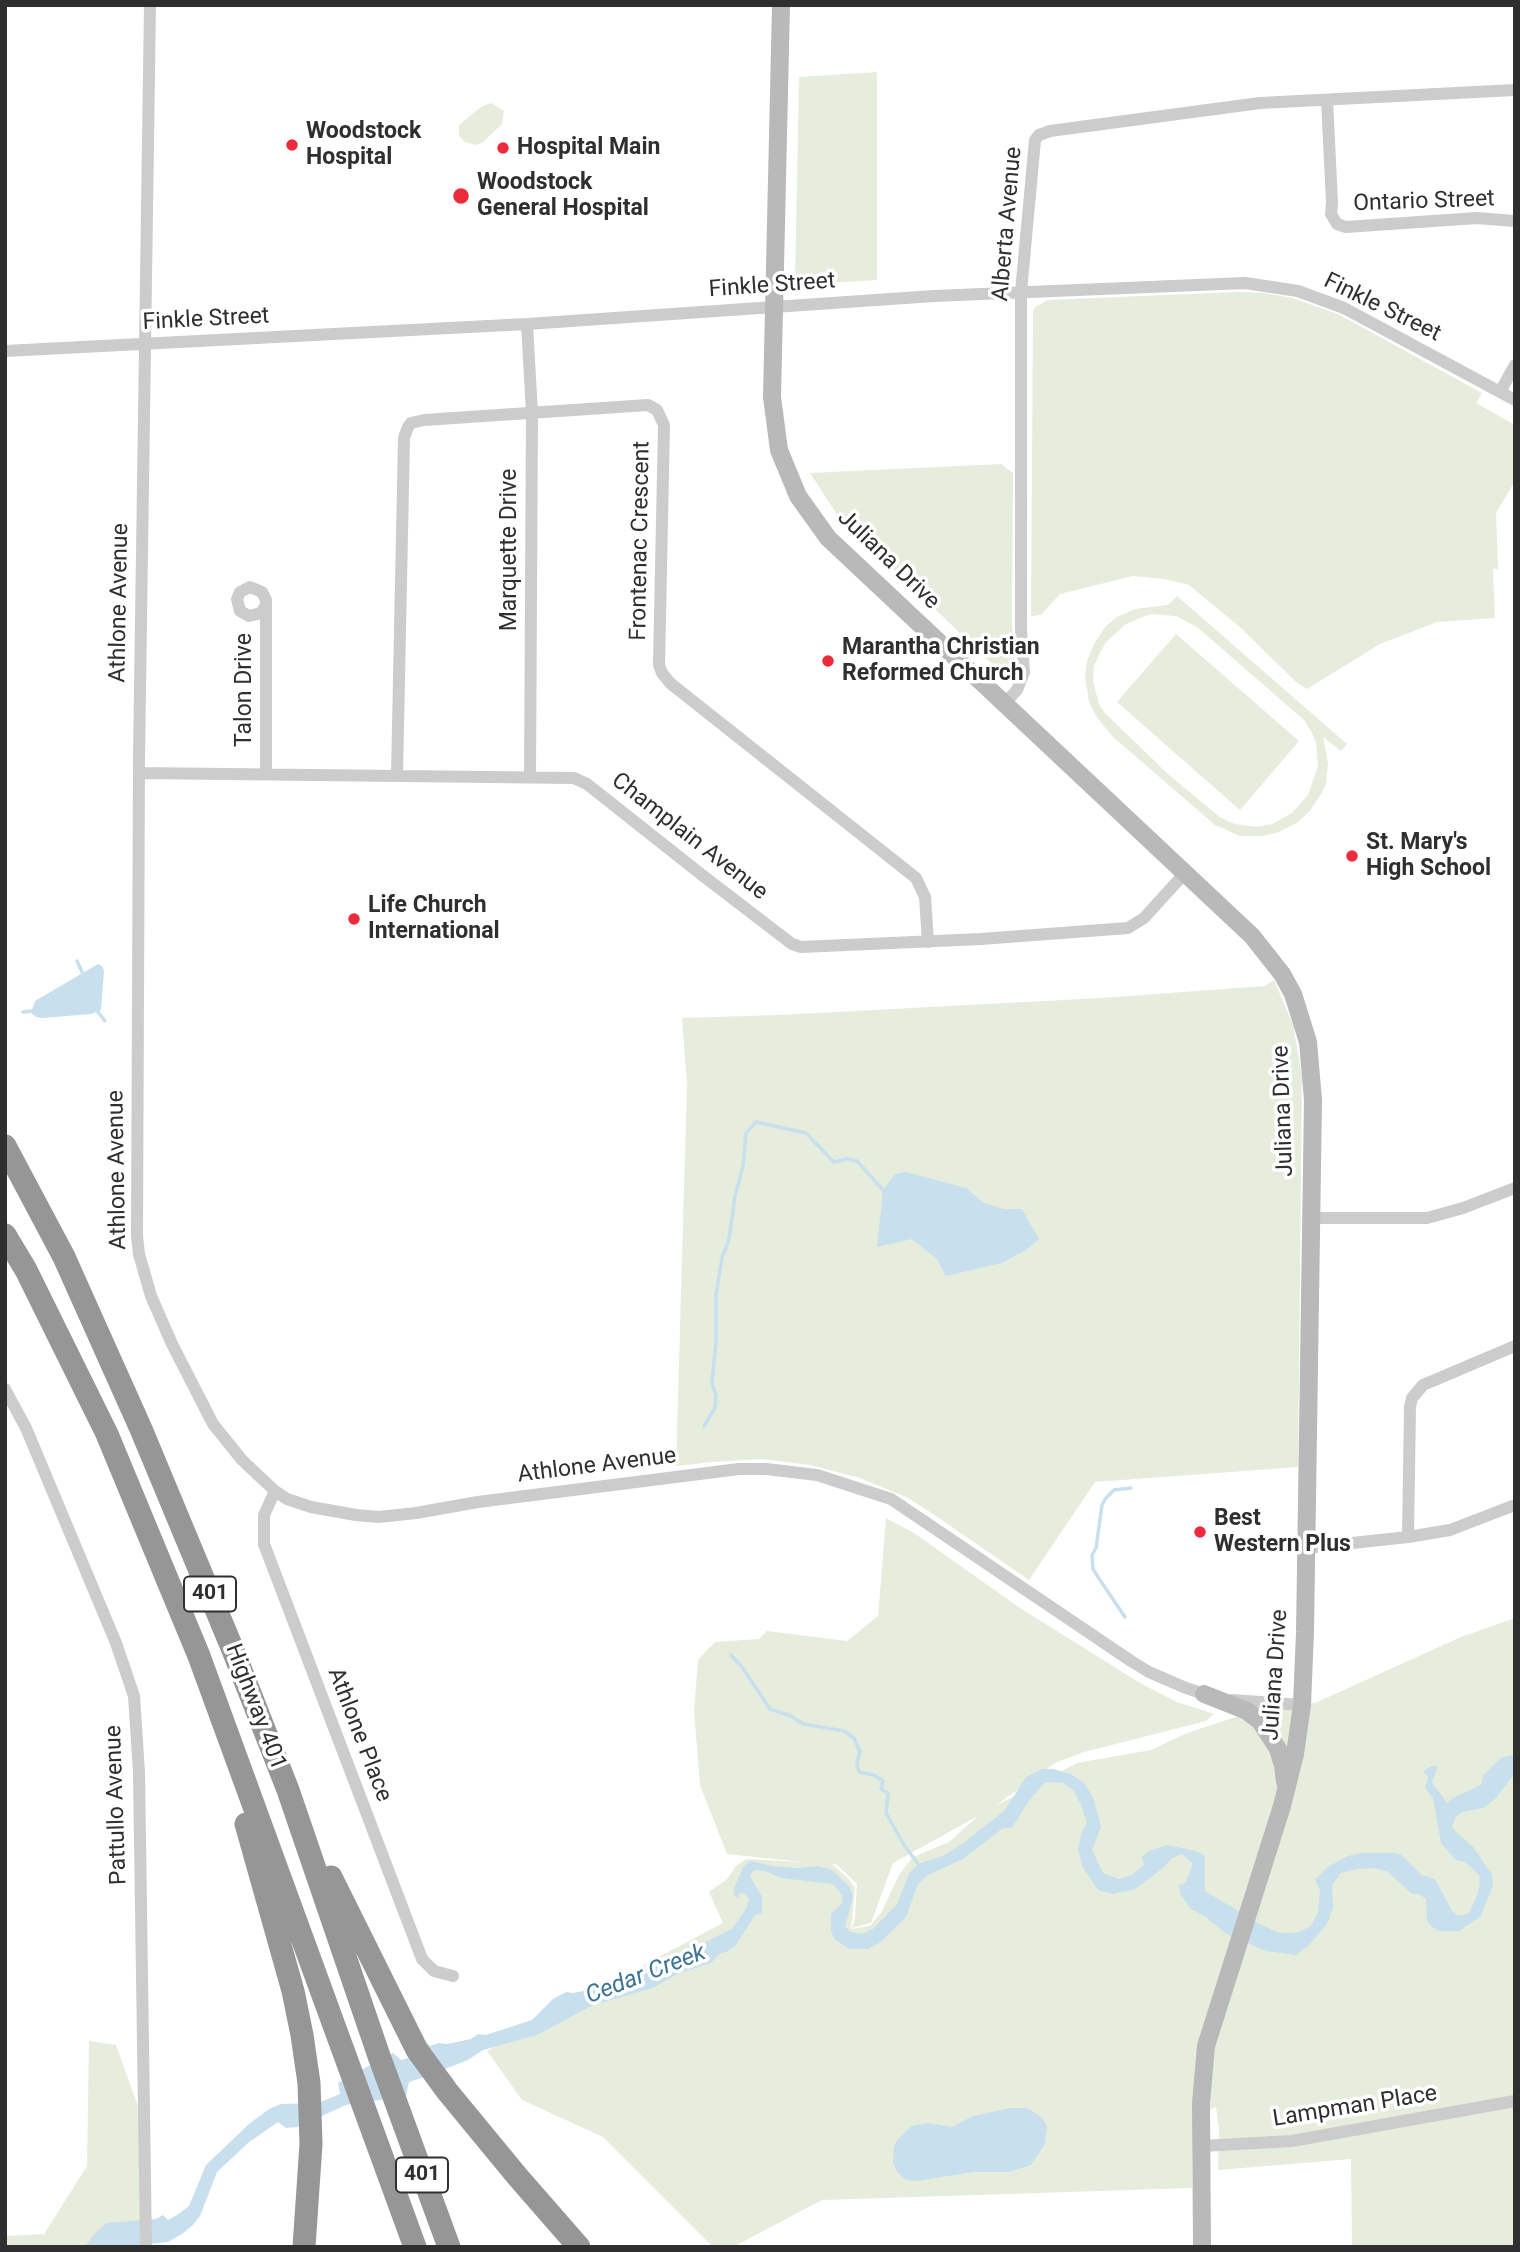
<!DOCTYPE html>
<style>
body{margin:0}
#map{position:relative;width:1520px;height:2252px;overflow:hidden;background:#fff;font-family:Roboto,sans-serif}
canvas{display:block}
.frame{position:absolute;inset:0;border:7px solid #2f2f2f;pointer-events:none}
</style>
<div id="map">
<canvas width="1520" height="2252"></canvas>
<div class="frame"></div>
</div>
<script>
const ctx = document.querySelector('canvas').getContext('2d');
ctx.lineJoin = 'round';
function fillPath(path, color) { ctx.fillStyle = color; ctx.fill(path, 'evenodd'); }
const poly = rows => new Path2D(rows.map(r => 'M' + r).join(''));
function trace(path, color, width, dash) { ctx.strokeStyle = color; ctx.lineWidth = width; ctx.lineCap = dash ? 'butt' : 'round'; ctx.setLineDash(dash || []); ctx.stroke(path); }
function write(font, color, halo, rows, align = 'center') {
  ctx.font = font + ' Roboto,sans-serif'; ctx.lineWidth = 7; ctx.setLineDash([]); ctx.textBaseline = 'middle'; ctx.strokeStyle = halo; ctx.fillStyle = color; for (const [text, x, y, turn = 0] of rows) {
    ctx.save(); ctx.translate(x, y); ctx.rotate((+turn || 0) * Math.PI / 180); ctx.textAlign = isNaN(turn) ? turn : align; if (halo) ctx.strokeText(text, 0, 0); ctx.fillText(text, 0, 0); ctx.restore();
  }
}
const green = poly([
 [877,72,877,280,795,285,799,77],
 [491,103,504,111,502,124,482,143,475,145,465,142,459,136,459,125,481,107],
 [1237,292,1265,293,1292,298,1338,314,1482,393,1476,403,1515,425,1515,481,1496,513,1498,569,1493,569,1495,618,1437,622,1380,644,1307,689,1297,683,1241,628,1189,585,1164,579,1133,576,1060,594,1041,615,1031,616,1033,311,1035,307,1048,300],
 [1001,464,1013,473,1012,622,1016,675,1012,683,838,516,810,473],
 [1177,596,1347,744,1341,751,1323,737,1328,763,1326,784,1321,794,1310,811,1298,822,1279,832,1263,836,1240,836,1215,825,1112,736,1096,716,1089,702,1085,677,1087,661,1095,642,1106,626,1117,617,1135,609,1168,605],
 [1150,614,1176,616,1197,627,1304,720,1312,733,1316,743,1318,766,1308,795,1292,813,1272,824,1257,827,1235,824,1221,818,1169,775,1105,713,1099,704,1093,681,1094,666,1100,653,1106,642,1126,624],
 [1176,634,1299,741,1240,810,1117,702],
 [1274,980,1293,1025,1302,1076,1298,1467,1095,1482,1029,1580,930,1512,908,1498,860,1478,810,1465,762,1459,712,1462,676,1466,687,1085,682,1018,779,1015,1101,998,1265,986],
 [886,1518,914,1533,1020,1608,1140,1683,1177,1702,1214,1714,1206,1721,1084,1752,1055,1763,995,1806,1077,1763,1151,1750,1187,1733,1269,1706,1315,1703,1461,1637,1515,1618,1515,2247,1352,2247,1351,2159,1218,2170,1219,2130,1216,2107,1193,2115,1192,2188,822,2200,733,2247,713,2247,603,2137,522,2100,487,2051,585,1996,723,1923,709,1892,727,1879,736,1866,746,1859,803,1862,727,1854,700,1785,694,1712,698,1660,715,1642,759,1639,767,1631,847,1641,878,1616],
 [978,1816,949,1842,913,1857,899,1875,881,1913,870,1926,851,1929,855,1888,849,1879,832,1864,836,1864,857,1884,855,1918,852,1928,871,1923,893,1863],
 [89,2041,116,2045,140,2112,141,2247,5,2247,5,2236,44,2234,87,2166]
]);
const water = poly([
 [98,964,102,966,104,971,101,1010,91,1014,42,1018,36,1017,31,1013,35,1001],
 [906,1172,966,1188,984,1203,1003,1209,1022,1209,1039,1239,1026,1250,1002,1263,946,1276,937,1259,912,1239,877,1247,883,1190,895,1174],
 [1515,1755,1515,1773,1496,1798,1483,1808,1462,1812,1455,1818,1452,1828,1473,1847,1492,1875,1493,1885,1481,1916,1459,1931,1439,1931,1431,1926,1427,1921,1426,1899,1419,1894,1412,1894,1387,1871,1372,1868,1356,1869,1341,1873,1332,1885,1333,1908,1327,1924,1308,1946,1296,1955,1266,1951,1225,1933,1206,1917,1191,1909,1181,1895,1178,1885,1185,1883,1193,1864,1182,1854,1172,1858,1163,1868,1135,1889,1113,1894,1098,1890,1082,1866,1078,1849,1082,1831,1087,1823,1081,1805,1074,1791,1063,1783,1045,1782,1028,1802,1012,1828,1003,1828,963,1859,928,1875,918,1884,906,1917,882,1941,868,1949,850,1949,835,1940,831,1931,831,1914,842,1903,842,1895,833,1884,781,1878,765,1871,754,1870,750,1876,762,1897,762,1913,755,1915,736,1945,726,1952,719,1954,711,1963,679,1973,653,1988,593,2005,537,2035,483,2050,468,2060,445,2069,454,2080,453,2085,440,2072,409,2082,406,2096,346,2105,297,2127,286,2128,278,2122,248,2143,217,2172,200,2216,193,2225,182,2234,168,2242,122,2247,85,2247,94,2234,107,2223,156,2219,163,2215,168,2220,177,2215,189,2206,206,2165,249,2124,269,2109,281,2104,318,2103,340,2094,338,2083,390,2054,393,2053,401,2060,426,2053,424,2040,430,2046,439,2043,447,2044,471,2039,478,2034,486,2035,532,2020,553,1999,566,1992,573,1993,593,1989,627,1975,653,1969,661,1961,673,1958,732,1929,746,1909,749,1898,745,1894,740,1893,738,1898,734,1895,734,1888,744,1866,750,1861,772,1866,799,1868,818,1866,832,1870,849,1886,853,1897,845,1927,851,1932,862,1934,873,1929,897,1904,910,1872,921,1863,945,1855,962,1844,1005,1810,1026,1777,1042,1769,1053,1769,1071,1774,1084,1783,1093,1797,1101,1827,1092,1850,1103,1873,1119,1879,1132,1875,1144,1865,1142,1857,1149,1851,1167,1845,1196,1851,1205,1856,1205,1891,1256,1922,1279,1933,1288,1933,1299,1932,1311,1926,1318,1912,1320,1890,1315,1880,1328,1867,1348,1856,1361,1853,1394,1853,1400,1854,1422,1875,1435,1879,1452,1911,1457,1915,1463,1915,1469,1913,1476,1898,1480,1885,1479,1875,1465,1862,1456,1860,1441,1843,1433,1798,1425,1788,1428,1777,1423,1771,1432,1766,1438,1766,1432,1782,1447,1803,1453,1798,1481,1785,1483,1776,1502,1757],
 [1011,2108,1026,2108,1039,2115,1045,2122,1047,2128,1045,2144,1031,2165,1009,2172,974,2172,916,2181,906,2180,898,2173,893,2163,894,2146,898,2139,911,2126,928,2123,952,2127,973,2116]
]);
const stream = poly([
 [77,961,82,972],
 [23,1012,31,1011],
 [98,1012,105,1021],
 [704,1426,715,1408,716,1395,712,1383,716,1342,716,1295,722,1258,729,1239,735,1196,743,1166,746,1133,756,1122,806,1133,834,1162,847,1159,857,1161,883,1190],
 [1125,1617,1098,1577,1093,1569,1092,1555,1096,1548,1102,1505,1106,1498,1114,1490,1131,1488],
 [731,1655,742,1667,770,1709,791,1716,803,1724,844,1731,854,1738,860,1752,857,1763,859,1772,874,1775,883,1781,881,1789,888,1793,886,1813,904,1845,921,1868]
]);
const street = poly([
 [150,5,139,758,137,1236,139,1254,151,1296,172,1344,213,1424,242,1460,275,1491,287,1499,311,1507,356,1515,379,1517,416,1513,478,1502,739,1469,766,1469,817,1475,891,1499,1131,1661,1149,1672,1186,1688,1211,1696],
 [1327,100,1332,203,1331,214,1337,224,1346,227,1477,218,1515,221],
 [527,324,532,413,530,776],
 [5,351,527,324,934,296,1245,283,1298,291,1344,308,1515,400],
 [1500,392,1515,365],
 [1003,705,1017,690,1024,672,1021,630,1021,292,1035,140,1039,135,1050,131,1260,103,1515,90],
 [139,773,574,778,587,784,702,875,792,944,801,947,981,939,1128,928,1144,918,1184,874],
 [266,774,266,600,262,592,250,587,240,592,237,599,240,611,249,616,261,613,266,605],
 [397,775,404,438,408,427,411,423,424,420,648,405,657,410,664,425,659,665,662,673,670,683,916,878,925,897,928,942],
 [1311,1218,1427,1218,1463,1208,1515,1188],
 [5,1389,26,1428,116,1643,134,1696,139,1772,146,2247],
 [275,1491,264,1515,264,1544,422,1959,434,1971,453,1976],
 [1408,1537,1410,1407,1412,1398,1423,1385,1515,1346],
 [1306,1548,1408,1537,1450,1530,1515,1505],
 [1232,1700,1302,1705],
 [1202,2146,1292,2141,1515,2101]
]);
const secondary = poly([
 [781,5,772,397,779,450,798,496,828,538,1252,936,1282,974,1293,994,1308,1042,1313,1100,1305,1632,1302,1705,1295,1754,1282,1806,1206,2046,1201,2103,1202,2247],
 [1204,1694,1247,1711,1260,1721,1278,1749,1283,1765,1285,1782]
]);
const highway = poly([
 [5,1146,64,1257,141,1429,233,1650,288,1790,379,2056,449,2247],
 [5,1235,26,1270,107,1434,199,1656,415,2247],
 [246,1824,293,1991,302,2035,309,2083,311,2144,304,2247],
 [331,1877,417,2050,447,2091,517,2176,579,2247]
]);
const markers = [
 [292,145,7,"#ec2c3d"],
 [503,148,7,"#ec2c3d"],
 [461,196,9,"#ec2c3d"],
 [828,661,7,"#ec2c3d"],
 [1352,856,7,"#ec2c3d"],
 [354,919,7,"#ec2c3d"],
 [1200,1532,7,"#ec2c3d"]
];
const shields = [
 [210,1594,52],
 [422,2175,52]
];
const shieldNames = [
 ["401",210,1594],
 ["401",422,2175]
];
const poiNames = [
 ["Woodstock",306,132],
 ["Hospital",306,158],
 ["Hospital Main",517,148],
 ["Woodstock",477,183],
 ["General Hospital",477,209],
 ["Marantha Christian",842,648],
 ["Reformed Church",842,674],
 ["St. Mary's",1366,843],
 ["High School",1366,869],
 ["Life Church",368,906],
 ["International",368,932],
 ["Best",1214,1519],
 ["Western Plus",1214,1545]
];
const streetNames = [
 ["Ontario Street",1424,202,-2],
 ["Alberta Avenue",1008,224,-85],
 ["Finkle Street",772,286,-4],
 ["Finkle Street",1382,308,26],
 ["Finkle Street",206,320,-3],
 ["Frontenac Crescent",641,541,-89],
 ["Marquette Drive",510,550,-90],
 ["Juliana Drive",888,560,44],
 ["Athlone Avenue",120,603,-89],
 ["Talon Drive",245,690,-90],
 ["Champlain Avenue",689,837,38],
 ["Juliana Drive",1284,1111,-92],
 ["Athlone Avenue",118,1170,-91],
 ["Athlone Avenue",597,1466,-7],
 ["Juliana Drive",1276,1675,-86],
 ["Highway 401",255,1707,69],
 ["Athlone Place",359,1735,69],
 ["Pattullo Avenue",117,1805,-92],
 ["Lampman Place",1355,2107,-9]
];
const waterNames = [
 ["Cedar Creek",646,1975,-21]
];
fillPath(green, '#e6eddd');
fillPath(water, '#c8dfed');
trace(stream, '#c8dfed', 3.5);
trace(street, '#ccc', 12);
trace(secondary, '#b9b9b9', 18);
trace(highway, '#969696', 23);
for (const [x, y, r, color] of markers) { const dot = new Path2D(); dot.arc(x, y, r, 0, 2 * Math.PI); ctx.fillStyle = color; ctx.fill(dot); trace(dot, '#fff', 2.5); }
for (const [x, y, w] of shields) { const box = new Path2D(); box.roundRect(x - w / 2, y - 17.5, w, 35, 5); ctx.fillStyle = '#fff'; ctx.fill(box); trace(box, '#2f2f2f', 2); }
write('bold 21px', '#2f2f2f', null, shieldNames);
write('bold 23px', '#2f2f2f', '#fff', poiNames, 'left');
write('23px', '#2f2f2f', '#fff', streetNames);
write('italic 24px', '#3a7395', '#fff', waterNames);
</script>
